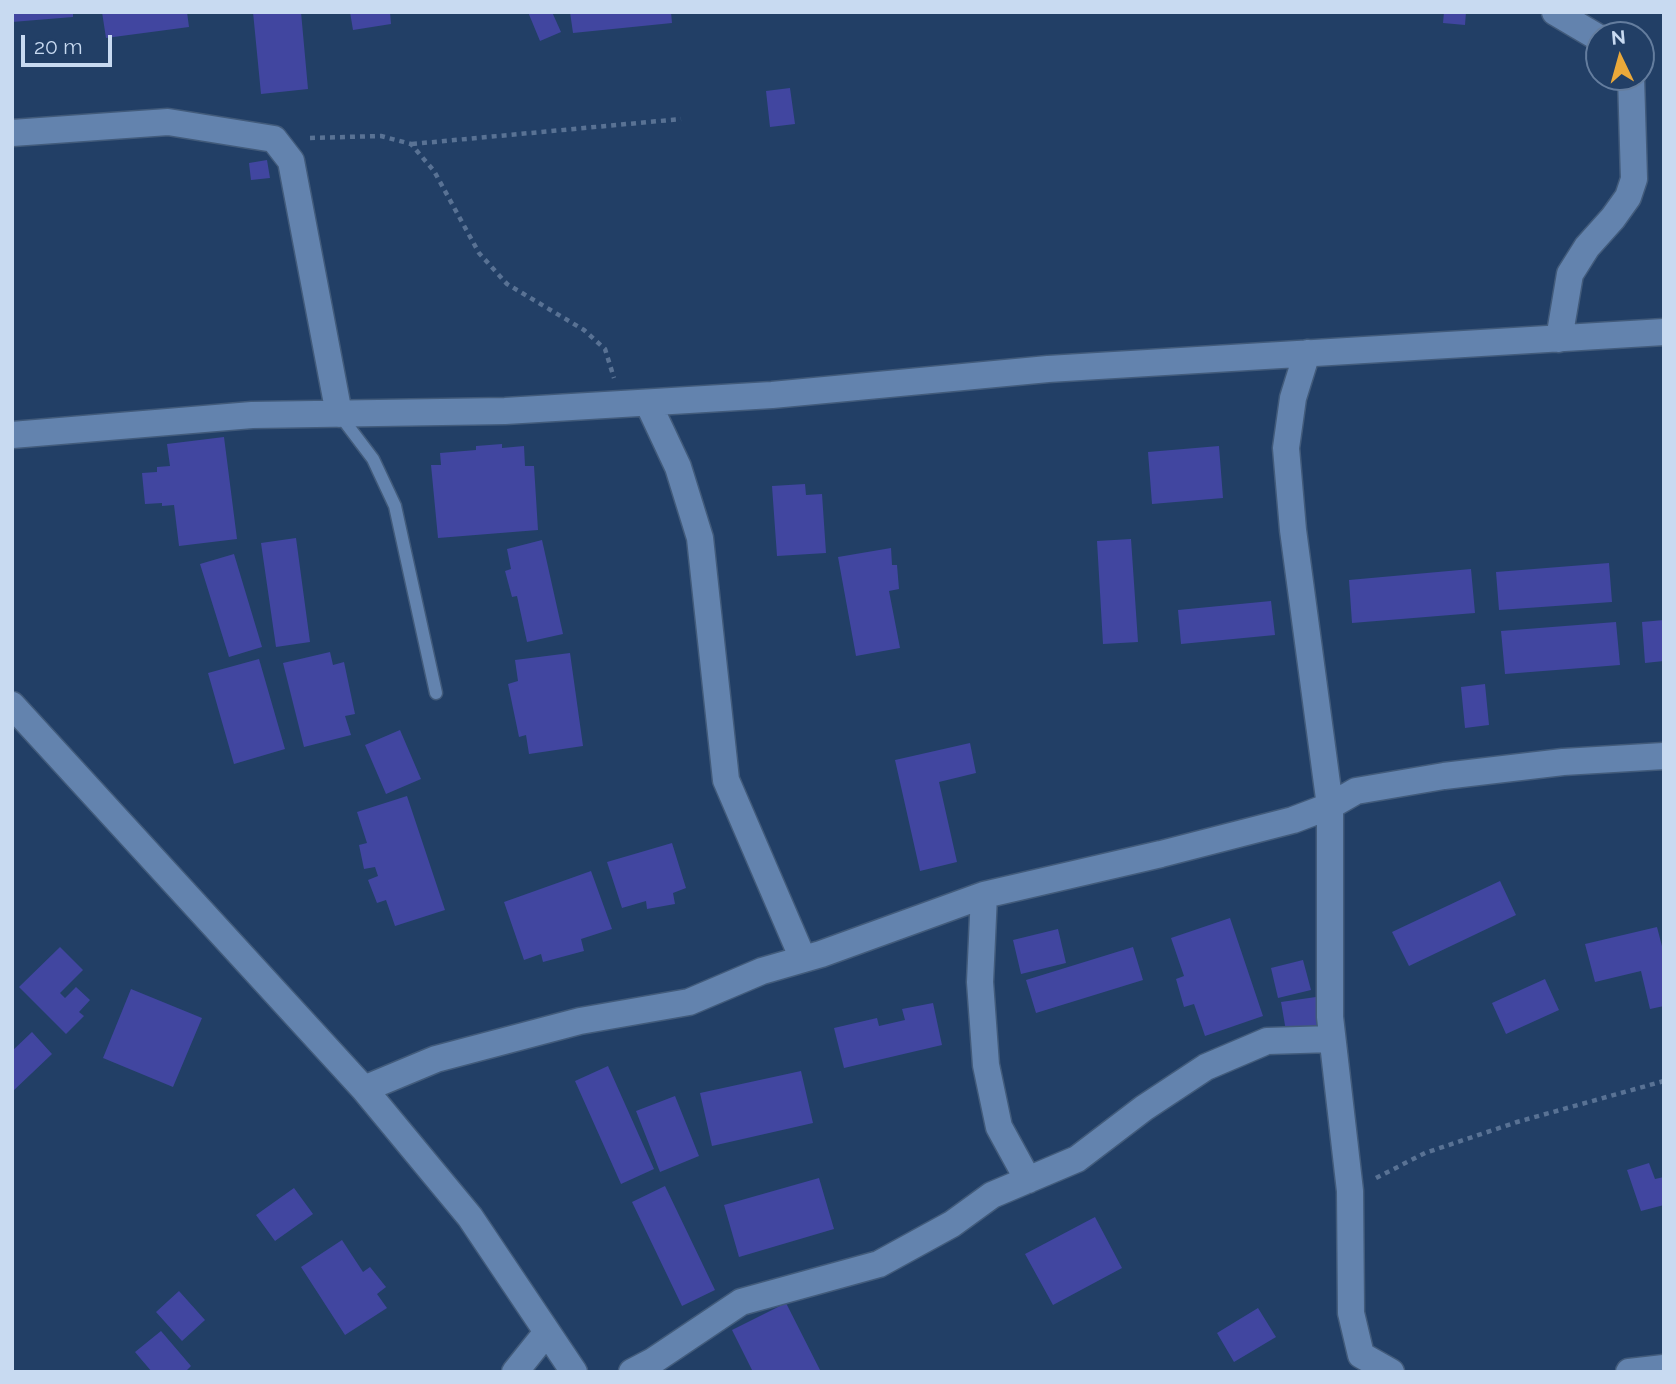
<!DOCTYPE html>
<style>
body{margin:0}
#map{position:relative;width:1676px;height:1384px;overflow:hidden;background:#223f66;font-family:Raleway,sans-serif}
canvas{display:block}
.frame{position:absolute;inset:0;border:14px solid #c8daf1;pointer-events:none}
.north{position:absolute;left:1585px;top:21px;width:70px;height:70px;box-sizing:border-box;background:#223f66;border:2px solid #647d9e;border-radius:50%;rotate:355deg;font-size:19px;font-weight:700;line-height:28px;text-align:center;color:#c8daf1}
.north::after{content:'';display:block;margin:auto;width:24px;height:32px;background:#eba93a;clip-path:polygon(50% 0,100% 100%,50% 72%,0 100%)}
.scale{position:absolute;left:21px;top:35px;width:91px;height:32px;box-sizing:border-box;border:4px solid #c8daf1;border-top:0;padding-left:9px;font-size:21px;line-height:24px;white-space:nowrap;color:#c8daf1;-webkit-text-stroke:5px #223f66;paint-order:stroke}
</style>
<div id="map">
<canvas width="1676" height="1384"></canvas>
<div class="frame"></div>
<div class="north">N</div>
<div class="scale">20 m</div>
</div>
<script>
const ctx = document.querySelector('canvas').getContext('2d');
ctx.lineJoin = 'round';
function fillPath(path, color) { ctx.fillStyle = color; ctx.fill(path, 'evenodd'); }
const poly = rows => new Path2D(rows.map(r => 'M' + r).join(''));
function trace(path, color, width, dash) { ctx.strokeStyle = color; ctx.lineWidth = width; ctx.lineCap = dash ? 'butt' : 'round'; ctx.setLineDash(dash || []); ctx.stroke(path); }
const building = poly([
 [12,12,73,12,73,17,12,22],
 [102,12,187,12,189,27,106,38],
 [253,12,301,12,308,89,261,94],
 [350,12,390,12,391,24,353,30],
 [528,12,552,12,561,32,540,41],
 [570,12,671,12,672,23,573,33],
 [1444,12,1466,12,1465,25,1443,23],
 [790,88,795,124,770,127,766,91],
 [267,160,270,178,251,180,249,163],
 [224,437,237,539,179,546,174,505,162,506,162,503,145,504,142,473,157,472,157,467,170,466,167,444],
 [502,444,502,448,524,446,525,466,534,466,538,530,438,538,431,465,441,465,440,453,476,450,476,446],
 [1219,446,1223,498,1152,504,1148,452],
 [805,484,806,495,822,494,826,553,777,556,772,486],
 [296,538,310,642,276,647,261,543],
 [1131,539,1138,642,1103,644,1097,541],
 [542,540,563,634,527,642,517,596,512,597,505,571,511,569,507,549],
 [891,548,892,565,897,565,899,589,889,591,900,648,856,656,838,557],
 [234,554,262,647,229,657,200,564],
 [1609,563,1612,602,1499,610,1496,572],
 [1471,569,1475,613,1352,623,1349,580],
 [1271,601,1275,635,1181,644,1178,610],
 [1664,620,1664,661,1645,663,1642,622],
 [1616,622,1620,665,1505,674,1501,631],
 [330,652,333,665,344,662,355,714,345,716,351,735,304,747,283,663],
 [570,653,583,746,529,754,526,735,519,737,508,684,518,681,515,660],
 [259,659,285,749,234,764,208,673],
 [1485,684,1489,725,1465,728,1461,687],
 [400,730,421,779,386,794,365,745],
 [970,743,976,773,939,782,957,862,920,871,895,760],
 [407,796,445,910,395,926,386,900,377,903,368,880,378,876,375,867,364,869,359,845,367,843,357,812],
 [672,843,686,888,673,893,675,904,647,909,646,901,622,908,607,862],
 [591,871,612,929,581,939,584,951,543,962,541,954,524,960,504,902],
 [1500,881,1516,915,1409,966,1392,932],
 [1230,918,1263,1016,1205,1036,1194,1004,1184,1007,1176,979,1184,976,1171,938],
 [1657,927,1664,954,1664,1006,1650,1009,1641,971,1595,982,1585,944],
 [1058,929,1066,963,1021,974,1013,940],
 [60,947,83,970,60,993,65,998,76,987,90,1000,79,1012,84,1016,66,1034,19,987],
 [1133,947,1143,980,1036,1013,1026,980],
 [1303,960,1311,990,1278,998,1271,968],
 [1545,979,1559,1010,1506,1034,1492,1003],
 [131,989,202,1018,173,1087,103,1058],
 [1316,997,1320,1026,1286,1031,1281,1002],
 [933,1003,942,1045,844,1068,834,1028,877,1018,879,1026,905,1020,902,1009],
 [32,1032,52,1054,12,1092,12,1051],
 [608,1066,654,1169,621,1184,575,1081],
 [801,1071,813,1123,712,1146,700,1093],
 [675,1096,699,1156,660,1172,636,1111],
 [1649,1163,1655,1179,1664,1177,1664,1205,1641,1211,1627,1170],
 [819,1178,834,1229,739,1257,724,1205],
 [665,1186,715,1290,682,1306,632,1202],
 [294,1188,313,1214,275,1241,256,1215],
 [1095,1217,1122,1268,1053,1305,1025,1254],
 [342,1240,363,1272,370,1267,386,1287,377,1294,387,1308,345,1335,301,1267],
 [179,1291,205,1320,182,1341,156,1312],
 [786,1303,821,1372,753,1372,732,1330],
 [1258,1308,1276,1337,1234,1362,1217,1333],
 [161,1331,191,1366,185,1372,152,1372,135,1352]
]);
const path = poly([
 [310,138,381,136,411,144,434,171,479,253,507,284,584,330,605,349,614,378],
 [412,144,681,119],
 [1376,1178,1425,1153,1517,1122,1664,1081]
]);
const lane = poly([
 [339,414,373,459,395,506,436,693]
]);
const street = poly([
 [1555,12,1599,38],
 [12,133,168,122,274,139,291,161,339,414],
 [1559,339,1570,274,1587,247,1613,218,1628,197,1634,179,1631,77],
 [1307,353,1293,398,1286,448,1293,530,1330,806,1330,1017,1350,1191,1351,1313,1361,1355,1391,1372],
 [648,403,678,467,700,538,726,780,803,959],
 [12,435,252,415,505,411,772,395,1048,369,1664,332],
 [12,705,364,1089,470,1217,574,1372],
 [984,895,980,982,986,1065,999,1127,1028,1180],
 [364,1089,436,1059,580,1021,689,1002,762,971,821,954,984,895,1161,854,1293,820,1330,806,1356,791,1444,776,1563,762,1664,756],
 [515,1372,547,1332],
 [632,1372,653,1361,741,1302,879,1264,952,1224,992,1195,1077,1159,1144,1108,1206,1067,1267,1041,1332,1039],
 [1629,1372,1664,1368]
]);
fillPath(building, '#4146a0');
trace(lane, '#425b7b', 15);
trace(street, '#425b7b', 29);
trace(path, '#597294', 4.5, [5, 5]);
trace(lane, '#6383ae', 12);
trace(street, '#6383ae', 26);
</script>
